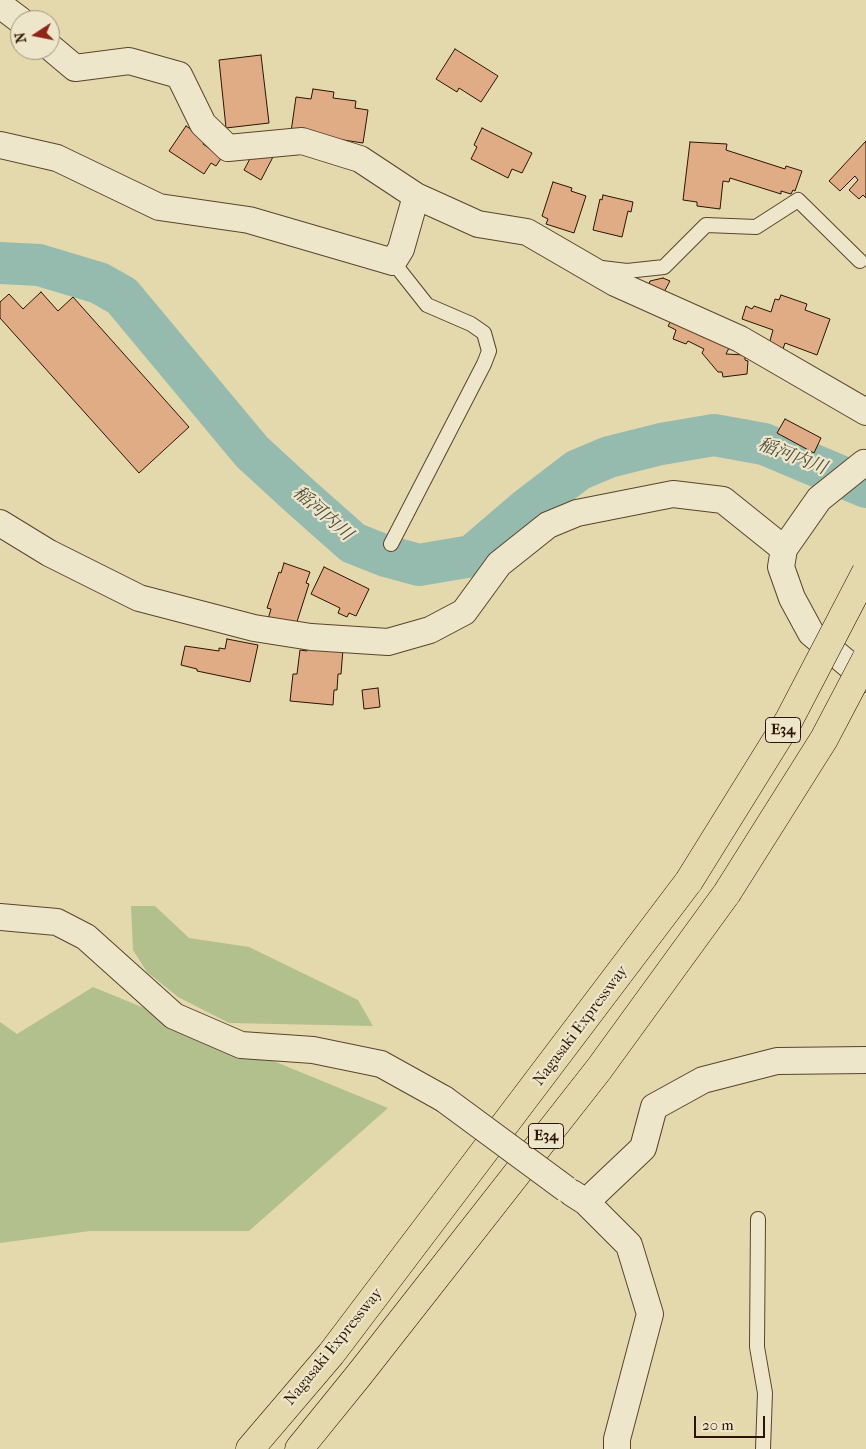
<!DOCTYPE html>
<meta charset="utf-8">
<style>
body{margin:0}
#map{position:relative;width:866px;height:1449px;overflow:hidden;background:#e4d9ad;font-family:"IM FELL French Canon",serif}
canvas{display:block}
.north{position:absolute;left:10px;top:10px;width:50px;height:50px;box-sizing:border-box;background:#ede6ca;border:1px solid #a09279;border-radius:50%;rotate:259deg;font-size:14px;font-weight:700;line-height:20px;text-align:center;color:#2c1300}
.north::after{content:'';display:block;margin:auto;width:18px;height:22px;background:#8f2418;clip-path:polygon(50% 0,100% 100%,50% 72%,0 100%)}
.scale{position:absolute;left:694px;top:1416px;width:71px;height:22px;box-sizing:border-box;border:2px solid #2c1300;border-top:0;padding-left:6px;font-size:15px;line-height:18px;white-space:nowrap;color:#2c1300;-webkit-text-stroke:4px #ede6ca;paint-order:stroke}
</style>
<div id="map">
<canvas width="866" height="1449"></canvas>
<div class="north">N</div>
<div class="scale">20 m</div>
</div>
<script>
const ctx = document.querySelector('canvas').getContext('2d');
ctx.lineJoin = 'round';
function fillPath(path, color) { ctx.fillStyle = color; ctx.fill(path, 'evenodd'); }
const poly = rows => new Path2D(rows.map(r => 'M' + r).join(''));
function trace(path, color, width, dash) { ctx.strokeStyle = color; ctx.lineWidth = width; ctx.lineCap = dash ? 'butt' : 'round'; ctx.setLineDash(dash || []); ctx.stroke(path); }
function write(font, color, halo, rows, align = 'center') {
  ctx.font = font + ' "IM FELL French Canon","Noto Serif JP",serif'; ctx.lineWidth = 4.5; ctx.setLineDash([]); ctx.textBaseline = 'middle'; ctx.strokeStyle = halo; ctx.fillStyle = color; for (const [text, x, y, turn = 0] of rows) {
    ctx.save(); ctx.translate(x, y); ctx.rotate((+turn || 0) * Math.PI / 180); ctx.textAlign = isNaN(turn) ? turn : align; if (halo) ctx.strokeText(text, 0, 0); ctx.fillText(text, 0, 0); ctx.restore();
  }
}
const green = poly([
 [131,906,155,906,189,938,249,947,358,1000,373,1026,229,1023,178,997,147,972,133,950],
 [93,987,388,1108,249,1231,90,1231,0,1243,0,1022,17,1034]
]);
const river = poly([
 [0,263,39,265,99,283,122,296,252,452,301,497,353,543,386,556,419,565,472,556,527,509,578,470,609,457,661,444,714,435,764,444,866,487]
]);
const building = poly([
 [455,49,498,76,481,102,459,88,457,92,436,79,455,49],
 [261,55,269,123,226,128,219,60,261,55],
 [313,89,334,92,333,98,356,101,355,108,368,110,363,143,291,132,296,97,311,99,313,89],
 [186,126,206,139,203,144,222,157,216,166,211,163,204,174,169,151,186,126],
 [482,128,532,153,522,173,512,169,508,178,471,159,477,147,474,145,482,128],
 [866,141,866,198,863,195,859,199,849,190,858,180,855,176,840,191,829,181,866,141],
 [690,142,727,144,726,150,785,169,786,166,802,171,795,191,793,190,791,194,781,191,781,194,730,178,729,182,723,181,720,209,697,206,697,202,683,200,690,142],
 [253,153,274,155,261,180,244,170,253,153],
 [553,182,572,188,571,191,586,196,574,233,546,224,548,219,542,216,553,182],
 [603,195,633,202,631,212,628,211,622,237,593,230,600,199,602,200,603,195],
 [663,278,670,281,663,294,648,287,650,281,663,278],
 [41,292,58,311,73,297,189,427,139,473,0,318,0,302,9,294,23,309,41,292],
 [781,295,807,304,805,310,830,319,817,355,785,343,783,349,769,344,773,330,742,319,746,306,752,309,754,306,771,312,775,299,779,300,781,295],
 [673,317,730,346,726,354,745,355,745,360,748,361,747,374,723,377,722,372,718,372,702,353,704,349,688,341,686,344,673,339,676,330,668,326,673,317],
 [785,419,821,438,814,453,777,433,785,419],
 [284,563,310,572,306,583,309,584,295,628,268,619,271,609,267,608,279,572,281,573,284,563],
 [324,567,369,589,356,616,349,613,347,617,338,613,340,608,311,594,324,567],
 [227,639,258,645,250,682,197,671,197,669,181,665,185,646,219,651,219,648,225,649,227,639],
 [308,645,343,649,341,674,338,674,337,690,334,690,333,705,290,701,293,674,297,674,300,650,307,651,308,645],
 [378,688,380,707,364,709,362,690,378,688]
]);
const lane = poly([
 [602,268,627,271,664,267,706,225,756,227,798,200,860,261],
 [391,544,484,364,489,351,484,333,471,324,427,305,393,262],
 [758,1219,757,1347,765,1393,763,1449]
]);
const street = poly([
 [0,5,20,20],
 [50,47,75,68,129,61,179,75,203,124,228,148,302,141,360,159,416,196,478,224,527,232,615,283,740,339,866,412],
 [0,145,57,158,159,207,249,220,393,262,401,249,416,196],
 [866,464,864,463,819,499,784,549,781,567,792,598,811,633,866,679],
 [0,523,49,553,139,598,254,628,311,637,388,642,430,630,464,612,499,564,548,525,577,513,673,494,723,500,784,549],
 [0,917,57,922,86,937,174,1016,241,1045,313,1050,381,1064,444,1099],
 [572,1193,586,1202,629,1245,650,1314,617,1439,617,1449],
 [586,1202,643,1148,654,1107,703,1080,777,1061,866,1060]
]);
const highway = poly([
 [250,1449,331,1354,689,881],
 [299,1449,359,1375,599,1069,727,893]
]);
const streetBridge = poly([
 [444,1099,566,1189]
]);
const highwayBridge = poly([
 [689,881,789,720,866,572],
 [727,893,824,739,866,659]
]);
const shields = [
 [783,730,35],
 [546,1136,35]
];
const shieldNames = [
 ["E34",783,730],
 ["E34",546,1136]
];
const streetNames = [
 ["Nagasaki Expressway",581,1026,-53],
 ["Nagasaki Expressway",334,1347,-51]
];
const waterNames = [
 ["稲河内川",792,457,21],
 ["稲河内川",322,514,41]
];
fillPath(green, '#b1c08d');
trace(river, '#95baae', 42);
fillPath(building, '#e0ac86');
trace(building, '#2c1300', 1);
trace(lane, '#5a442b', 16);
trace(street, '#5a442b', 28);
trace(highway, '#2c1300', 29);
trace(lane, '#ede6ca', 14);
trace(street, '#ede6ca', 26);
trace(highway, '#e4d9ad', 28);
trace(streetBridge, '#5a442b', 28, []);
trace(highwayBridge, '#2c1300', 29, []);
trace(streetBridge, '#ede6ca', 26);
trace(highwayBridge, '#e4d9ad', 28);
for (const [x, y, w] of shields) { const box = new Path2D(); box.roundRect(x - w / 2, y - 12.5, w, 25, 4); ctx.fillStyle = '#ede6ca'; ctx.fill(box); trace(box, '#2c1300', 1); }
write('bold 15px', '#2c1300', null, shieldNames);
write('16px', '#2c1300', '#ede6ca', streetNames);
write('italic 18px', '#514d3d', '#ede6ca', waterNames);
</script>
